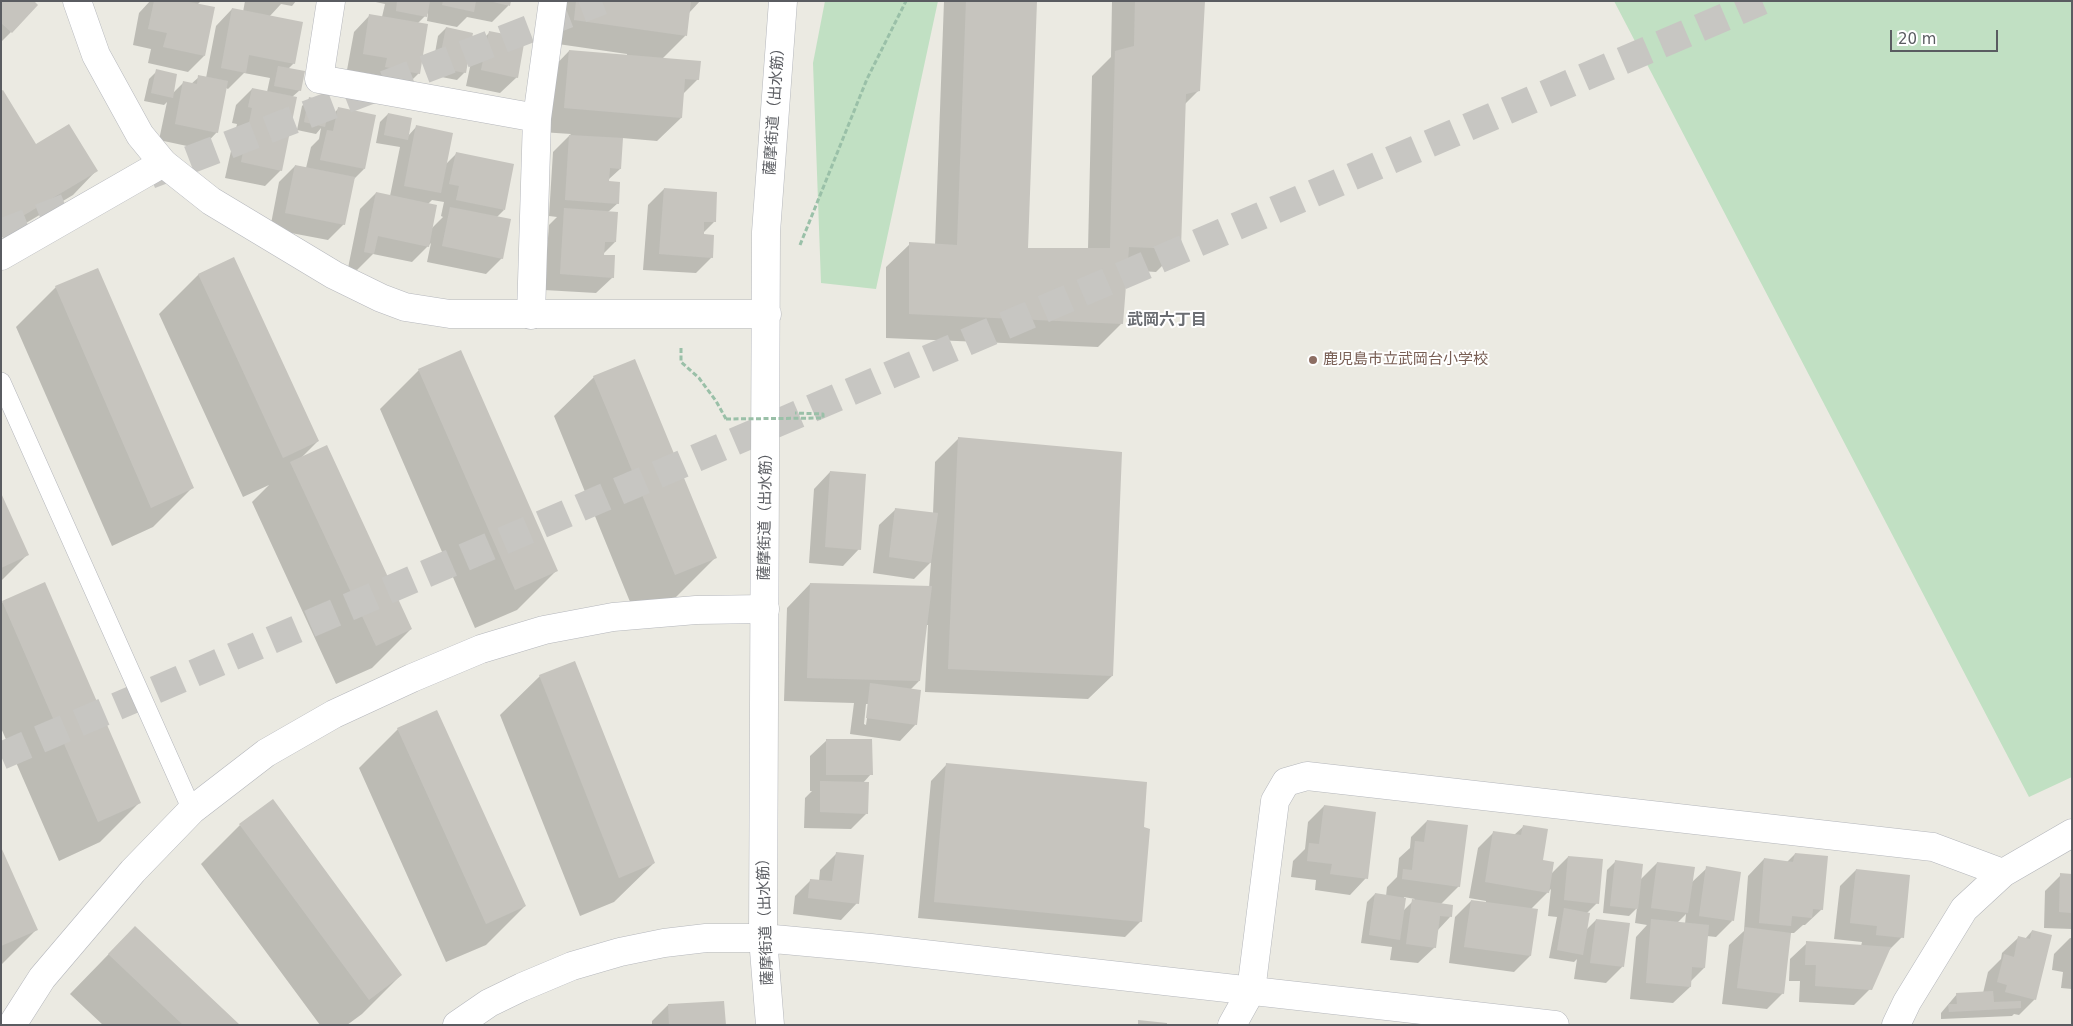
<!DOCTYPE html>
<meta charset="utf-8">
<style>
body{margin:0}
#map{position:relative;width:2073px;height:1026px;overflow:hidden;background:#ebeae2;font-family:"DejaVu Sans",sans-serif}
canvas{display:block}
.frame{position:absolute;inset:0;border:2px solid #5a5c61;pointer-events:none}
.scale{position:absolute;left:1890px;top:30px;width:108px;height:22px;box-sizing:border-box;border:2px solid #5a5c61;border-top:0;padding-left:6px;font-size:15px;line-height:18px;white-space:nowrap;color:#5a5c61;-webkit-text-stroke:4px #fff;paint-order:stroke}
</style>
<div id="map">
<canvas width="2073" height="1026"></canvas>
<div class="frame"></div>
<div class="scale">20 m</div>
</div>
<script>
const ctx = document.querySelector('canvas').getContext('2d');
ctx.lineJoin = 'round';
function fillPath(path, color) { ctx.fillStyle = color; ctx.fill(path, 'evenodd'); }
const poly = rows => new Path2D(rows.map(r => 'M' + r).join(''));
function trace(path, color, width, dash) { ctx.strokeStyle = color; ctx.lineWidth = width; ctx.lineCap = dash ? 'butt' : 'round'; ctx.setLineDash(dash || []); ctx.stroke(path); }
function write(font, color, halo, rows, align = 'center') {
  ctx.font = font + ' "DejaVu Sans","Noto Sans JP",sans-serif'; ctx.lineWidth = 4; ctx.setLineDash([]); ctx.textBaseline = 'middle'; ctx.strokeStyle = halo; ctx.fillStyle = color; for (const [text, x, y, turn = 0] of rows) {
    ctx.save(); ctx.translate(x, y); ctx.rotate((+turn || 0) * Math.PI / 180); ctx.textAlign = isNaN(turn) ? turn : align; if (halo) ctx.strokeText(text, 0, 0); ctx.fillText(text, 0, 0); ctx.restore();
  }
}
const green = poly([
 [825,1,938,1,876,289,821,283,813,63],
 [1614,1,2072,1,2072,777,2029,797]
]);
const shadow = poly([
 [1,1,11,32,1,42],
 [150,1,201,1,197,5,204,56,188,72,148,63,151,49,133,45,139,13],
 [245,1,296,1,292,6,281,4,269,17,294,63,288,69,300,90,292,97,281,170,265,186,225,178,237,124,232,123,236,105,252,89,267,92,270,78,244,73,228,89,226,88,217,132,201,149,159,140,167,102,164,105,144,101,149,79,157,71,172,94,184,82,191,84,199,77,206,78,216,26,232,9,243,12],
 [371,1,509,1,508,6,492,22,467,17,457,27,427,21,428,13,418,23,419,73,403,89,369,83,371,74,347,70,354,32,370,15,382,17,385,4],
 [556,1,700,1,689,13,685,36,662,59,698,79,682,95,681,118,657,141,622,138,620,169,608,180,618,203,608,212,615,242,603,254,613,277,596,293,544,290,549,225,557,217,549,216,553,152,571,134,541,132,546,75,569,51,627,56,627,54,551,43],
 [944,1,1036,1,1027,249,1088,249,1092,76,1111,57,1112,1,1204,1,1199,90,1185,104,1180,248,1156,272,1126,270,1122,323,1098,347,886,338,886,267,910,244,935,245],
 [446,28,465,72,457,80,431,75,438,36],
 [490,32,517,77,500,93,466,86,474,48],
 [1,93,35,146,96,171,73,195,1,238],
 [310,98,324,123,338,109,364,169,353,180,344,224,328,240,270,229,279,182,295,166,306,168,311,147,319,139,321,128,316,134,297,130,302,106],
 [388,114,408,136,417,126,445,165,456,154,504,210,496,218,502,258,486,274,427,262,431,243,412,262,373,254,357,270,348,268,360,209,376,193,390,196,400,147,376,143,380,122],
 [432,200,444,202,441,216,443,217,432,228,428,204],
 [664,189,714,222,702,234,712,257,696,273,643,270,648,205],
 [234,259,318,441,301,458,411,629,372,668,336,684,252,502,269,485,243,497,159,314,198,275],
 [97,269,192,488,153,527,112,546,16,327,56,287],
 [419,370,556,571,517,610,475,628,380,409],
 [594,377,715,558,676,597,635,614,554,416],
 [958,439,1112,676,1088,699,925,692,928,625,926,625,919,681,910,690,916,724,900,741,850,734,854,703,784,701,787,608,810,584,929,588,931,562,914,579,873,573,879,525,896,509,933,514,935,462],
 [866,704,869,704,866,725,864,724],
 [830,472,859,549,843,566,809,563,814,489],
 [1,496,27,555,1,581],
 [45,584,139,803,100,842,59,861,1,728,1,603],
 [540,676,654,863,614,902,580,916,500,715],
 [398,729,525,906,486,945,446,962,359,768],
 [827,740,871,774,863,783,867,813,851,829,804,828,805,798,812,791,810,791,810,756],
 [947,764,1142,828,1141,921,1125,937,918,918,931,781],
 [1324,806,1366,878,1350,895,1315,890,1316,880,1291,877,1293,861,1305,849,1308,822],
 [1427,821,1459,886,1441,904,1452,906,1450,917,1437,931,1435,947,1418,963,1390,960,1392,947,1361,943,1367,902,1375,894,1386,896,1387,887,1397,877,1399,858,1410,848,1411,837],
 [1404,897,1415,899,1403,911],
 [240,825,401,975,362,1014,347,1025,320,1025,201,864],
 [1524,826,1541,861,1551,874,1568,857,1597,903,1587,913,1586,930,1596,920,1628,924,1622,967,1606,983,1574,979,1577,959,1574,962,1549,958,1557,917,1548,916,1551,889,1531,909,1530,956,1514,972,1449,963,1455,917,1471,901,1486,903,1486,901,1469,898,1478,848,1494,832,1514,835],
 [1,850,36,930,1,965],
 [836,854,857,903,841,920,793,914,795,896,811,880,819,881,820,870],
 [1795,854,1822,909,1805,925,1803,925,1794,933,1790,933,1783,993,1767,1009,1722,1004,1729,945,1744,931,1748,876,1764,859,1787,862],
 [1615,862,1640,880,1657,863,1691,883,1707,868,1732,921,1716,937,1707,936,1704,968,1690,982,1690,987,1673,1003,1630,999,1636,937,1647,925,1635,923,1637,908,1629,916,1603,913,1607,870],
 [1686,914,1685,924,1677,923],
 [1856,870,1902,937,1887,952,1870,989,1854,1005,1799,1002,1800,981,1789,981,1790,959,1807,943,1861,946,1862,942,1834,939,1840,886],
 [2061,875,2072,875,2072,929,2044,928,2045,891],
 [135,927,239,1025,103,1025,70,994],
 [2032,931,2035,999,2019,1015,2014,1014,2012,1016,1941,1019,1941,1013,1957,994,1983,993,1988,972,2001,959,2002,953,2019,937,2025,939],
 [2070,938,2072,938,2072,989,2061,988,2063,972,2052,970,2054,954],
 [668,1005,725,1025,652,1025,652,1021]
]);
const building = poly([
 [1,1,34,1,38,5,12,33,1,23],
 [154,1,184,1,215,7,205,56,163,47,167,33,148,29],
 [397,1,430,1,427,17,396,11],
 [443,1,476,1,474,12,442,5],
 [489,1,511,1,510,6],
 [576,1,691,1,687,36,574,20],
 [966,1,1037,1,1028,248,1110,248,1115,51,1134,46,1135,1,1205,1,1200,91,1186,94,1181,249,1129,247,1123,324,909,314,909,242,957,245],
 [232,8,303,22,295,64,249,55,246,73,221,68],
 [369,14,428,24,420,74,385,67,387,58,363,54],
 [446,27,473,33,466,73,438,68],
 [489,31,525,38,518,78,481,70],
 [569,50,701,61,699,80,685,79,682,118,564,108],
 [278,66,305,71,301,91,274,86],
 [156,69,177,74,173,98,151,93],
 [198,75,228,81,218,133,175,124,183,81,197,84],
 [252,88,297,97,282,171,241,162,252,108,248,107],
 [3,90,36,144,69,124,98,171,1,229,1,91],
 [309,97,330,102,325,127,304,122],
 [338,107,376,115,365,169,320,160,327,130,333,131],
 [388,113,412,118,408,140,384,135],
 [416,125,453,133,441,193,404,186],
 [569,135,623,138,621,169,610,168,609,181,620,182,619,204,565,200],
 [456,152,514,164,505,210,456,200,459,186,449,184],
 [295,165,355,177,345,225,285,213],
 [664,188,717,192,716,222,704,222,704,234,714,235,713,258,659,254],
 [376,192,437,205,429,247,378,236,374,254,364,252],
 [450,207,511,219,503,259,442,246],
 [564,208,618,212,616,242,605,242,604,255,615,255,614,278,560,274],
 [234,257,319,441,283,458,198,274],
 [98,268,194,488,151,508,55,286],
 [461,350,558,571,515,590,418,369],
 [635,359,717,558,675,575,593,376],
 [958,437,1122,452,1113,676,948,669],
 [327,445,412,629,376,646,290,462],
 [830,471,866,474,861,550,825,547],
 [1,493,29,555,1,568],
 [895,508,938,513,931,563,889,557],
 [45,582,141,803,98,822,2,601],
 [810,583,932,586,920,681,807,678],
 [575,661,655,863,619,878,539,675],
 [870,683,921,690,917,725,866,718],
 [437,710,526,906,486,924,397,728],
 [826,739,872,739,873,775,826,775],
 [946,763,1147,782,1144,827,1150,829,1142,922,934,902],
 [820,781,869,782,868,814,820,812],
 [273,799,402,975,369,1000,239,824],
 [1324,805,1376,812,1368,879,1330,874,1332,864,1307,861,1309,843,1319,844],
 [1427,820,1468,825,1460,887,1402,879,1403,869,1412,870,1415,841,1424,842],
 [1523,825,1548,829,1543,860,1554,862,1549,893,1485,882,1493,831,1521,835],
 [1,847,38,930,1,946],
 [836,852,864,855,859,904,808,898,810,879,832,881],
 [1795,853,1828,856,1823,910,1813,909,1812,918,1792,916,1791,926,1759,923,1764,858,1793,862],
 [1568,856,1603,859,1599,904,1564,900],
 [1615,860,1643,864,1638,909,1610,906],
 [1657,862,1695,867,1688,913,1651,908],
 [1706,866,1741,872,1734,921,1699,916],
 [1856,869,1910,875,1904,938,1876,935,1877,926,1850,923],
 [2060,873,2072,874,2072,913,2059,912],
 [1375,893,1406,898,1400,940,1369,935],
 [1412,899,1453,905,1452,917,1440,916,1436,948,1406,944],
 [1471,900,1538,909,1531,956,1464,947],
 [1564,908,1590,913,1583,955,1557,950],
 [1596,919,1630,923,1624,967,1590,963],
 [1651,919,1709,925,1705,968,1692,967,1691,987,1646,983],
 [135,926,240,1025,183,1025,108,954],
 [1745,927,1791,933,1784,994,1737,988],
 [2032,930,2052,935,2036,1000,2005,992,2007,985,1997,982,2004,954,2014,957,2018,936,2030,939],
 [1806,941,1891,947,1872,990,1815,986,1816,965,1805,965],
 [1993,991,1994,1002,2021,1001,2021,1008,1949,1012,1948,1004,1957,1004,1956,993],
 [724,1001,726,1025,669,1025,668,1004],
 [1138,1020,1167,1023,1167,1025,1138,1025]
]);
const highwayTunnel = poly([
 [150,175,602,1],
 [1,233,75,204],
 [1,756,1762,1]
]);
const path = poly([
 [800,245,867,79,906,1],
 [681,348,681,362,699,378,716,401,726,419]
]);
const lane = poly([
 [1,382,192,810]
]);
const street = poly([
 [331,1,319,79,537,118],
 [1,256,163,163],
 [531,315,537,118,553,1],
 [12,1025,42,978,133,871,192,810,266,753,334,714,412,678,481,649,544,630,613,617,696,610,765,609],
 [1232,1025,1251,991,1275,801,1286,782,1307,776,1933,847,2003,873],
 [1896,1025,1907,1002,1964,909,2003,873,2072,833]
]);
const secondary = poly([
 [77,1,96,55,140,135,163,163,211,201,334,275,381,298,405,307,450,314,767,314],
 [457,1025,489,1003,522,987,572,966,620,952,664,943,706,938,763,938,871,948,1555,1025],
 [770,1025,763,938,766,232,783,1]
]);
const pathBridge = poly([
 [726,419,823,418,823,414,795,413]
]);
const markers = [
 [1313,360,5,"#8d6e63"]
];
const streetNames = [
 ["薩摩街道（出水筋）",775,108,-86],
 ["薩摩街道（出水筋）",766,513,-89],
 ["薩摩街道（出水筋）",766,918,-92]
];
const educationNames = [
 ["鹿児島市立武岡台小学校",1323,360]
];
const neighbourhoodNames = [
 ["武岡六丁目",1167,321]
];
fillPath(green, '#c1e0c3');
fillPath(shadow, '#0003');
fillPath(building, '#c6c4be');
trace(highwayTunnel, '#c7c6c2', 28, [28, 14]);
trace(lane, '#b4b6bb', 20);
trace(street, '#b4b6bb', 29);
trace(secondary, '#b5b7bc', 29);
trace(path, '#9ac0a8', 3, [5, 2.5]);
trace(lane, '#fff', 19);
trace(street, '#fff', 28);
trace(secondary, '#fff', 28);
trace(pathBridge, '#9ac0a8', 3, [5, 2.5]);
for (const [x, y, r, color] of markers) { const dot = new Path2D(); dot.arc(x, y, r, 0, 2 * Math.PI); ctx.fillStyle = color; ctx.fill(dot); trace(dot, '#fff', 2); }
write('15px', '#5a5c61', '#fff', streetNames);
write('15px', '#785e54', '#fff', educationNames, 'left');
write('bold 16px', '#6b6e73', '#fff', neighbourhoodNames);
</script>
